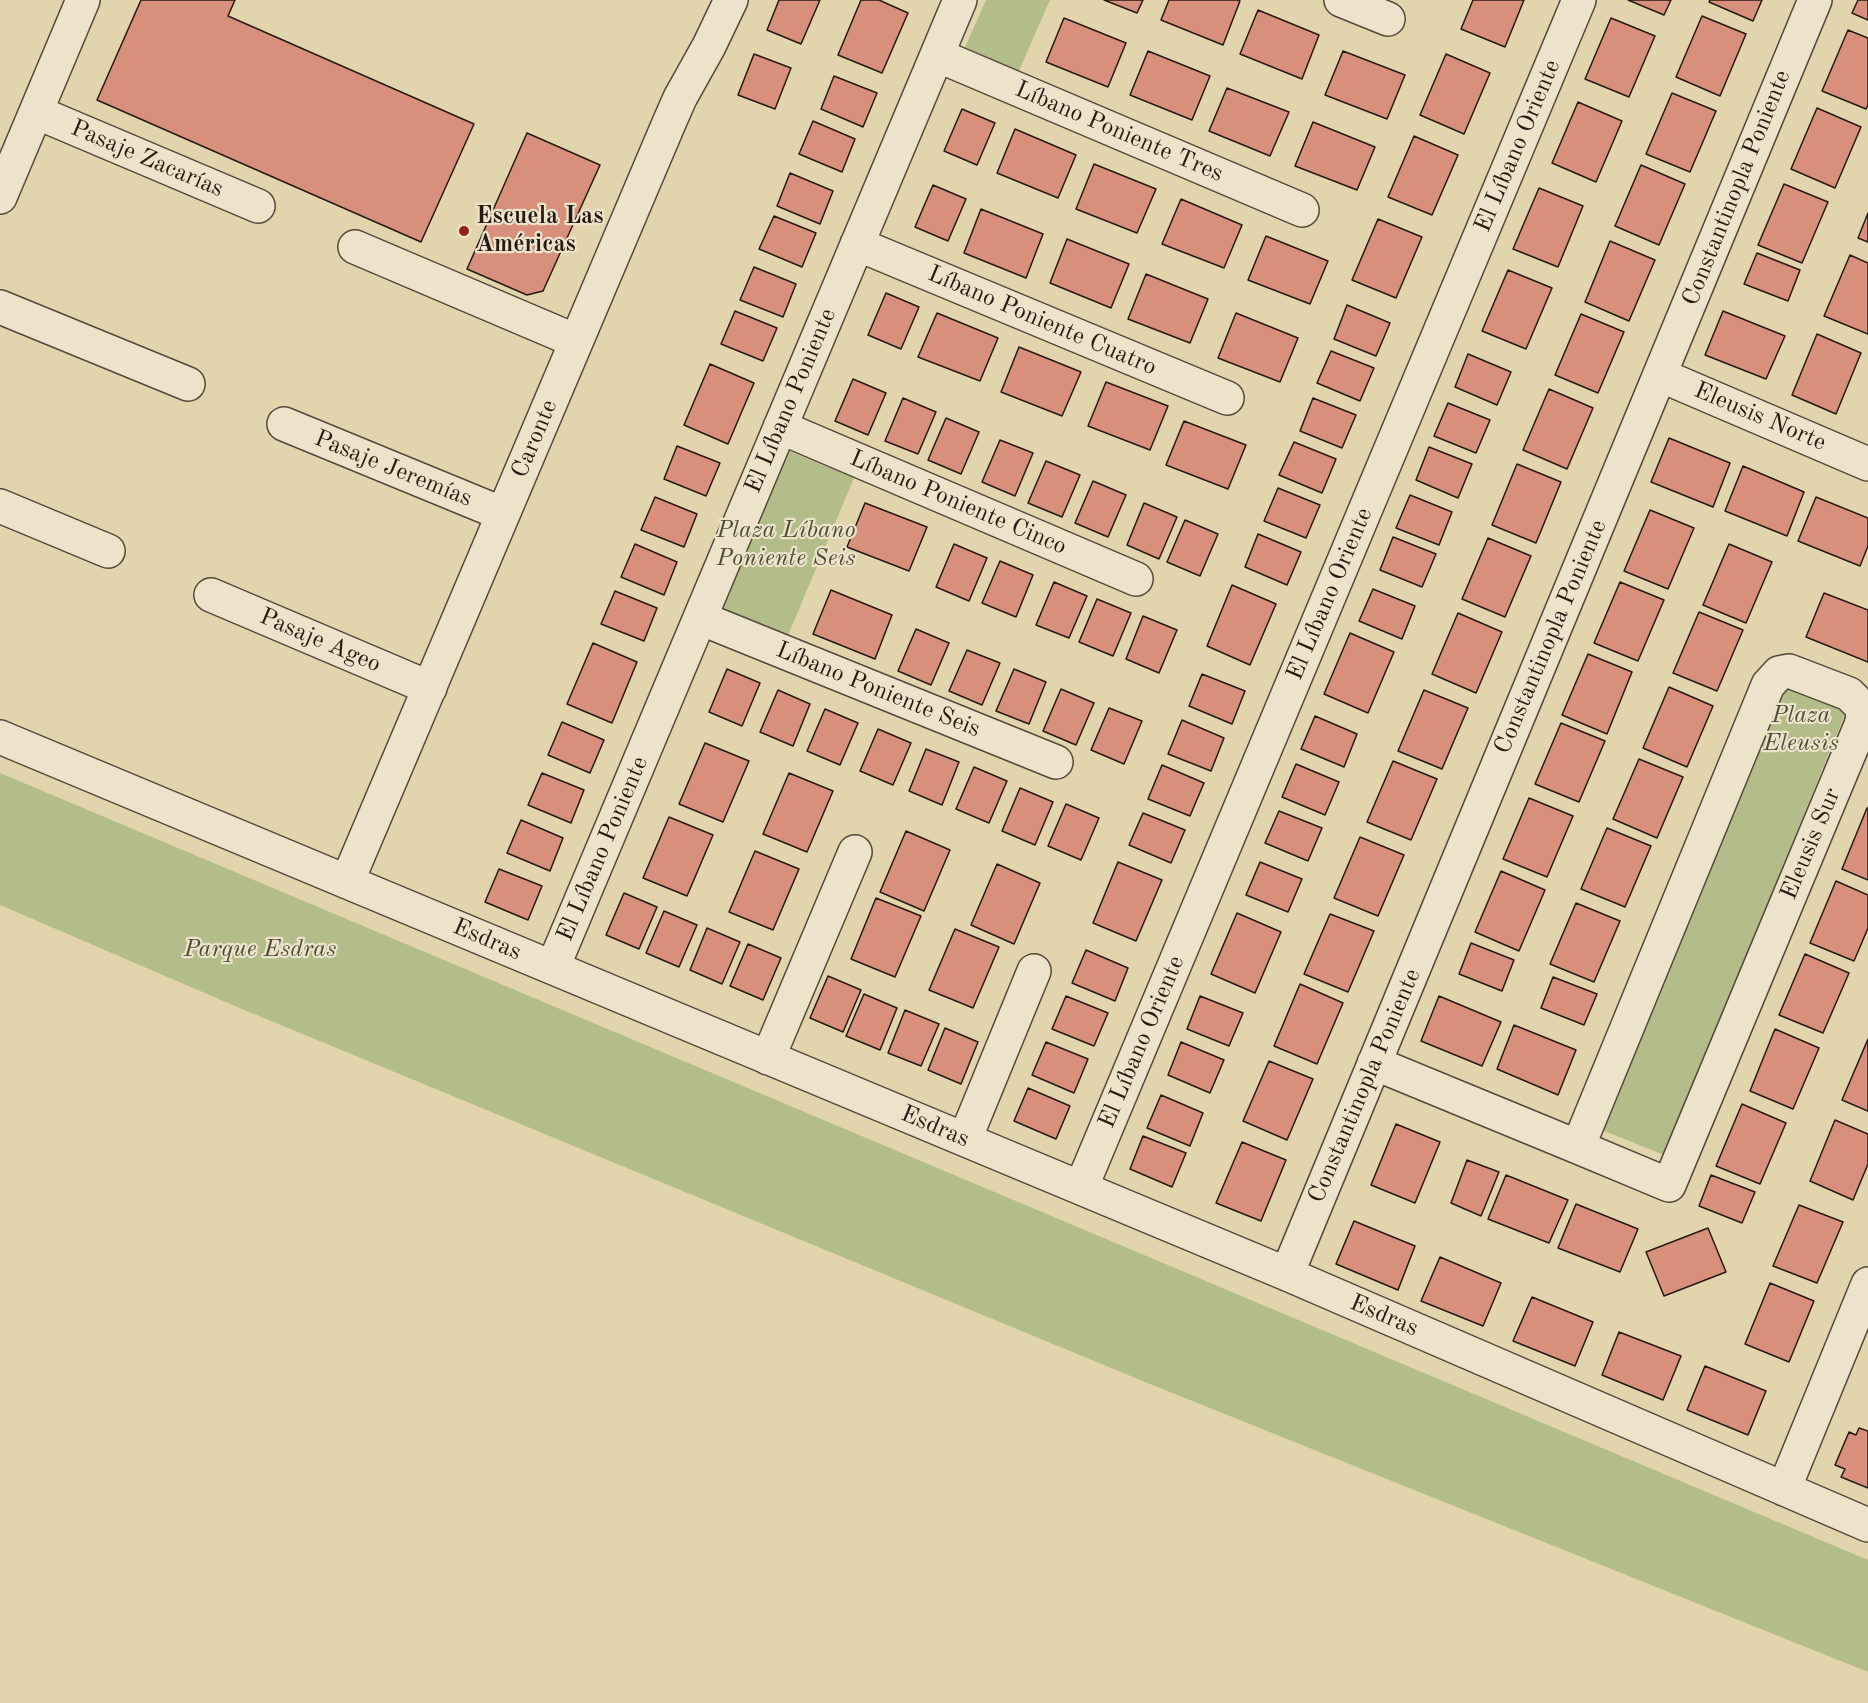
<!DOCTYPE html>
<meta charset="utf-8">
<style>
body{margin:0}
canvas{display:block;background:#e2d4ad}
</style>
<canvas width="1868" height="1703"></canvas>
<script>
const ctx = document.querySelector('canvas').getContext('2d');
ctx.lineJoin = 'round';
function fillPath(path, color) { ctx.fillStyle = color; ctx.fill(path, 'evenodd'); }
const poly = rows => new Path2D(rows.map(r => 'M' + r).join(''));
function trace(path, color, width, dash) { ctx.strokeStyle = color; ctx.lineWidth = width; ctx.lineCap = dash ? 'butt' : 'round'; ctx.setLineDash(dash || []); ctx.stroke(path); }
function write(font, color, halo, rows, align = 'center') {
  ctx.font = font + ' "Old Standard TT",serif'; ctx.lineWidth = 4.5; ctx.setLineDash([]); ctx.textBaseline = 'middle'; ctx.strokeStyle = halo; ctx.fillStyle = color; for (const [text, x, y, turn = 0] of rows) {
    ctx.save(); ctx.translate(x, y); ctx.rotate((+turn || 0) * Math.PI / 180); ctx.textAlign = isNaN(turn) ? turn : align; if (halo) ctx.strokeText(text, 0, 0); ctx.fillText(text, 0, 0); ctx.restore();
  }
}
const green = poly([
 [986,0,1050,0,1014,82,960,59],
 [786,450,854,478,786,640,719,612],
 [1783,680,1847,709,1664,1155,1602,1130],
 [0,773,1868,1560,1868,1672,1145,1382,242,1009,0,905]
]);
const building = poly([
 [141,0,235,0,228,16,474,124,421,242,97,100,141,0],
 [779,0,820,0,801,44,767,30,779,0],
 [861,0,879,0,908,13,882,73,838,55,861,0],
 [1104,0,1143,0,1137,13,1104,0],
 [1169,0,1237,0,1240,1,1223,45,1161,20,1169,0],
 [1473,0,1524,0,1505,47,1461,29,1473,0],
 [1628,0,1671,0,1664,15,1628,0],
 [1710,0,1762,0,1753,21,1709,2,1710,0],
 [1858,0,1868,0,1868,20,1852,13,1858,0],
 [1258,10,1319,35,1302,79,1240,54,1258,10],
 [1702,16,1746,34,1720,96,1676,77,1702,16],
 [1064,18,1126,43,1108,87,1046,62,1064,18],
 [1611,18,1655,36,1629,97,1585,79,1611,18],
 [1848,30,1868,38,1868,105,1866,109,1822,91,1848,30],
 [1148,51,1210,76,1192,120,1130,95,1148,51],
 [1343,51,1405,75,1387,119,1325,95,1343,51],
 [754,54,791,68,775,109,738,95,754,54],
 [1446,54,1490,73,1464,134,1420,115,1446,54],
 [834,76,877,93,863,127,821,109,834,76],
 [1227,88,1289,112,1270,156,1209,131,1227,88],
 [1672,93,1716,111,1690,172,1646,154,1672,93],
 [1578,102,1622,121,1596,182,1552,163,1578,102],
 [1817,108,1861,127,1835,188,1791,169,1817,108],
 [962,109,995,123,977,165,944,151,962,109],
 [813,121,855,139,842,172,799,154,813,121],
 [1313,122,1375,147,1357,190,1295,166,1313,122],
 [1015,129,1076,155,1058,198,997,173,1015,129],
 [527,133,600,165,543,291,527,295,467,269,527,133],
 [1414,136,1458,155,1432,215,1388,197,1414,136],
 [1094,164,1156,189,1137,233,1076,209,1094,164],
 [1641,165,1685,184,1659,245,1615,226,1641,165],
 [790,173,833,191,820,224,777,206,790,173],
 [1784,184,1828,202,1802,263,1758,245,1784,184],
 [933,185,966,199,948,241,915,227,933,185],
 [1539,188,1583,206,1558,267,1513,249,1539,188],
 [1181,199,1242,225,1224,268,1162,244,1181,199],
 [981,209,1043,234,1026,278,964,253,981,209],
 [1868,213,1868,242,1858,238,1868,213],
 [774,216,816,233,802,267,759,249,774,216],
 [1378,219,1422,237,1396,298,1352,280,1378,219],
 [1266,236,1328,261,1310,304,1248,280,1266,236],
 [1067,239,1129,264,1111,308,1050,283,1067,239],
 [1610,241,1655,260,1629,321,1585,302,1610,241],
 [1757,253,1800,270,1788,301,1744,284,1757,253],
 [1850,255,1868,263,1868,334,1824,316,1850,255],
 [754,267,796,284,783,317,740,300,754,267],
 [1508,270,1552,288,1526,349,1482,331,1508,270],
 [1146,274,1208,299,1190,343,1128,319,1146,274],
 [886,293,919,307,901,349,868,335,886,293],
 [1347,305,1390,323,1376,356,1334,339,1347,305],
 [735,311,777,328,763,361,721,344,735,311],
 [1723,311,1785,336,1766,379,1705,355,1723,311],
 [937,313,998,338,980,381,918,357,937,313],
 [1236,313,1298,338,1280,382,1218,358,1236,313],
 [1581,314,1624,332,1598,393,1555,375,1581,314],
 [1817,334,1861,353,1836,414,1792,395,1817,334],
 [1019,347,1081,372,1062,416,1001,392,1019,347],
 [1331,351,1374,368,1360,401,1317,383,1331,351],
 [1468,354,1511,372,1497,405,1455,387,1468,354],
 [710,364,754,383,728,444,684,425,710,364],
 [853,379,886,393,868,435,835,421,853,379],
 [1106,382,1168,406,1150,450,1088,426,1106,382],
 [1549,389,1593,408,1567,469,1523,450,1549,389],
 [903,398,936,412,918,454,885,441,903,398],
 [1313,398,1356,415,1342,448,1300,431,1313,398],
 [1448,403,1490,420,1476,453,1434,436,1448,403],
 [946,418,979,432,961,474,928,460,946,418],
 [1184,421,1246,445,1228,489,1166,465,1184,421],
 [1669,438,1730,463,1713,507,1651,482,1669,438],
 [1000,440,1033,453,1015,496,982,482,1000,440],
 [1294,442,1336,459,1322,493,1279,475,1294,442],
 [677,446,720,463,706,496,664,479,677,446],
 [1429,447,1472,464,1458,498,1416,480,1429,447],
 [1046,461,1080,475,1062,517,1028,503,1046,461],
 [1517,464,1561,482,1536,543,1492,525,1517,464],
 [1743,466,1804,492,1787,536,1725,511,1743,466],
 [1093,481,1126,495,1108,537,1075,523,1093,481],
 [1278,488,1320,505,1306,538,1264,521,1278,488],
 [1410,495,1452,512,1439,545,1396,528,1410,495],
 [655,497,697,514,684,547,641,530,655,497],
 [1816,497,1868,518,1868,546,1860,566,1798,541,1816,497],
 [865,503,927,527,909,571,847,547,865,503],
 [1144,503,1177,517,1159,559,1127,545,1144,503],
 [1650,510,1694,528,1668,589,1624,571,1650,510],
 [1185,520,1218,534,1200,576,1167,562,1185,520],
 [1258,534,1301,552,1287,585,1245,567,1258,534],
 [1393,537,1436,554,1422,587,1380,570,1393,537],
 [1488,538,1531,556,1505,617,1462,599,1488,538],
 [635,544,677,562,664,595,621,577,635,544],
 [954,544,987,558,969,601,936,587,954,544],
 [1729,544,1772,562,1746,623,1703,605,1729,544],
 [1000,561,1033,575,1016,617,982,603,1000,561],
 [1054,582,1087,596,1069,638,1036,625,1054,582],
 [1620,582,1664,600,1638,661,1594,643,1620,582],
 [1232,585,1276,604,1250,665,1207,646,1232,585],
 [1373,589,1415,606,1402,639,1359,621,1373,589],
 [831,590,892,615,875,659,813,634,831,590],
 [615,591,657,608,644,641,601,624,615,591],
 [1824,593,1868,610,1868,662,1806,637,1824,593],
 [1097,599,1131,613,1113,656,1079,642,1097,599],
 [1699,612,1743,630,1717,691,1673,673,1699,612],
 [1458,613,1502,632,1476,693,1432,674,1458,613],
 [1143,616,1177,630,1159,673,1126,659,1143,616],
 [916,629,949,643,931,685,898,671,916,629],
 [1350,633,1394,652,1368,713,1324,694,1350,633],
 [593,643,637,662,612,723,567,704,593,643],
 [967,650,1000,663,982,705,949,691,967,650],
 [1588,654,1632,672,1607,734,1562,715,1588,654],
 [727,669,760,683,742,726,709,712,727,669],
 [1014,669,1046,682,1029,724,996,711,1014,669],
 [1202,674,1245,691,1232,724,1189,706,1202,674],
 [1669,687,1713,706,1687,767,1643,748,1669,687],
 [1061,689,1094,703,1076,745,1043,731,1061,689],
 [778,690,810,704,793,746,760,732,778,690],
 [1424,690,1468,708,1442,769,1398,751,1424,690],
 [1109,708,1142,721,1124,764,1091,750,1109,708],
 [825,709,858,723,840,765,807,751,825,709],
 [1315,716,1357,734,1344,767,1301,749,1315,716],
 [1182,720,1224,738,1211,771,1168,754,1182,720],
 [562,722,604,740,590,773,548,755,562,722],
 [1561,723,1605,741,1579,802,1535,784,1561,723],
 [878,729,911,743,893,785,860,771,878,729],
 [705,743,749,761,723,822,679,804,705,743],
 [926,749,959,762,942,805,909,791,926,749],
 [1639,759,1683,777,1657,838,1613,819,1639,759],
 [1393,761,1437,779,1411,840,1367,822,1393,761],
 [1296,764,1339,782,1325,815,1282,797,1296,764],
 [1162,765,1204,783,1190,816,1148,799,1162,765],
 [974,767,1007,781,989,823,956,809,974,767],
 [542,773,584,790,571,823,528,805,542,773],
 [789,773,833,791,807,852,763,834,789,773],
 [1020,788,1053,802,1035,845,1002,831,1020,788],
 [1529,798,1573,816,1547,877,1503,859,1529,798],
 [1066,804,1099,818,1081,860,1048,846,1066,804],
 [1867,808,1868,808,1868,880,1842,869,1867,808],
 [1279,811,1322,828,1308,861,1265,843,1279,811],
 [1143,813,1185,830,1171,863,1129,845,1143,813],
 [669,817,713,835,687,896,643,878,669,817],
 [521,820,563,838,550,871,507,853,521,820],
 [1607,828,1651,846,1625,907,1581,889,1607,828],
 [906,831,950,850,924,911,880,892,906,831],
 [1360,837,1404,855,1378,916,1334,898,1360,837],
 [755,851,799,869,773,930,729,912,755,851],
 [1118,862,1162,880,1136,941,1093,923,1118,862],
 [1260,862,1302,879,1288,912,1246,895,1260,862],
 [997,864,1040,883,1014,944,971,925,997,864],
 [499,869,542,886,528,920,485,902,499,869],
 [1501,871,1545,890,1519,951,1475,932,1501,871],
 [1836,881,1868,895,1868,928,1854,961,1810,943,1836,881],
 [624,893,657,907,639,949,606,935,624,893],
 [876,898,921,916,895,977,851,959,876,898],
 [1576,903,1620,921,1594,982,1550,964,1576,903],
 [664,911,697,925,679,967,646,953,664,911],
 [1237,913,1281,932,1255,993,1211,974,1237,913],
 [1330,914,1374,931,1348,992,1304,974,1330,914],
 [707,928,740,942,722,984,690,970,707,928],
 [955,929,999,947,973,1008,929,990,955,929],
 [1471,943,1514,960,1502,991,1459,974,1471,943],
 [748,944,781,958,763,1000,730,986,748,944],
 [1086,950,1128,968,1115,1001,1072,983,1086,950],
 [1805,954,1849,973,1823,1033,1779,1015,1805,954],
 [828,976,861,990,843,1032,810,1018,828,976],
 [1553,977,1597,994,1584,1025,1541,1008,1553,977],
 [1300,984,1343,1003,1317,1064,1274,1046,1300,984],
 [864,994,897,1008,880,1050,846,1036,864,994],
 [1066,996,1108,1013,1094,1046,1052,1029,1066,996],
 [1200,996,1243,1013,1229,1046,1187,1029,1200,996],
 [1439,996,1501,1022,1482,1066,1421,1041,1439,996],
 [905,1010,939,1024,921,1066,888,1053,905,1010],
 [1514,1025,1576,1050,1558,1095,1497,1069,1514,1025],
 [945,1028,978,1042,961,1084,928,1070,945,1028],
 [1775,1029,1819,1048,1793,1109,1750,1091,1775,1029],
 [1868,1039,1868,1111,1842,1100,1868,1039],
 [1046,1042,1088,1059,1074,1093,1032,1075,1046,1042],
 [1181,1042,1224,1060,1210,1093,1168,1075,1181,1042],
 [1269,1061,1313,1079,1287,1140,1243,1121,1269,1061],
 [1028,1088,1070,1106,1056,1139,1014,1121,1028,1088],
 [1161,1095,1203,1113,1190,1146,1147,1128,1161,1095],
 [1742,1104,1786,1123,1760,1184,1716,1166,1742,1104],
 [1835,1120,1868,1134,1868,1164,1853,1200,1810,1181,1835,1120],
 [1396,1124,1440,1142,1415,1203,1371,1185,1396,1124],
 [1143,1136,1186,1153,1172,1187,1130,1169,1143,1136],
 [1242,1142,1286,1160,1261,1221,1216,1203,1242,1142],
 [1467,1160,1499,1172,1481,1216,1451,1203,1467,1160],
 [1506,1175,1568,1200,1549,1243,1488,1219,1506,1175],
 [1711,1175,1755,1192,1742,1223,1699,1206,1711,1175],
 [1576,1204,1638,1229,1620,1272,1558,1248,1576,1204],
 [1799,1205,1843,1222,1817,1283,1773,1266,1799,1205],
 [1354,1221,1415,1246,1398,1290,1336,1264,1354,1221],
 [1708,1228,1726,1272,1664,1296,1646,1252,1708,1228],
 [1440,1257,1501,1283,1483,1326,1421,1301,1440,1257],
 [1770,1283,1814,1301,1789,1362,1745,1344,1770,1283],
 [1532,1297,1593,1322,1575,1366,1513,1341,1532,1297],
 [1619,1332,1681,1356,1663,1400,1602,1375,1619,1332],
 [1705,1366,1766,1391,1748,1435,1687,1410,1705,1366],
 [1859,1428,1868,1431,1868,1488,1841,1477,1845,1469,1835,1465,1849,1432,1856,1435,1859,1428]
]);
const minor = poly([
 [1341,0,1388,19],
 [937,55,1302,210],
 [36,112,258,206],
 [0,197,83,0],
 [857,244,1227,398],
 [355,247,576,341],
 [0,307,188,384],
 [1660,375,1868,464],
 [284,424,503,514],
 [780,427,1136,579],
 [0,506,108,551],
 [211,595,430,688],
 [700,618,1056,762],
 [0,737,1287,1274,1868,1525],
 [347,882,669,123,680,98,709,46,731,0],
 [553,967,960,0],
 [768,1058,855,852],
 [1374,1063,1578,1147,1669,1185,1861,725,1863,716,1861,706,1849,694,1789,671,1779,673,1768,685,1578,1147],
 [965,1139,1034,971],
 [1081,1188,1579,0],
 [1287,1274,1815,0],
 [1784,1489,1868,1284]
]);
const markers = [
 [464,231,6,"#8f2418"]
];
const streetNames = [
 ["Líbano Poniente Tres",1119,132,23],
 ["El Líbano Oriente",1518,146,-67],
 ["Pasaje Zacarías",147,159,23],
 ["Constantinopla Poniente",1737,188,-68],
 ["Líbano Poniente Cuatro",1042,321,23],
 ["El Líbano Poniente",791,401,-67],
 ["Eleusis Norte",1760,417,23],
 ["Caronte",535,439,-67],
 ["Pasaje Jeremías",393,469,22],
 ["Líbano Poniente Cinco",958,503,23],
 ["El Líbano Oriente",1330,594,-67],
 ["Constantinopla Poniente",1551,637,-67],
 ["Pasaje Ageo",320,641,23],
 ["Líbano Poniente Seis",878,690,22],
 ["Eleusis Sur",1811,844,-67],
 ["El Líbano Poniente",603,849,-67],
 ["Esdras",487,940,23],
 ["El Líbano Oriente",1142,1042,-67],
 ["Constantinopla Poniente",1365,1086,-67],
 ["Esdras",935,1127,23],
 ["Esdras",1384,1316,23]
];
const poiNames = [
 ["Escuela Las",476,217],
 ["Américas",476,245]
];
const parkNames = [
 ["Plaza Líbano",786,531],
 ["Poniente Seis",786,559],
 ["Plaza",1801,716],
 ["Eleusis",1801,744],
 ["Parque Esdras",260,950]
];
fillPath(green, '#b3bd8a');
fillPath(building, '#d88f7c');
trace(building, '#261a14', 1.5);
trace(minor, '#55483a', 36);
trace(minor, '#ece3ca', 33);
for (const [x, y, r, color] of markers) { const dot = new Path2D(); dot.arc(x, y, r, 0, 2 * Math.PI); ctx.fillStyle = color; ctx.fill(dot); trace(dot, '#ece3ca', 2); }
write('24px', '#261a14', '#ece3ca', streetNames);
write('bold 24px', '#261a14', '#ece3ca', poiNames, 'left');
write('italic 24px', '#504b37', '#ece3ca', parkNames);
</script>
